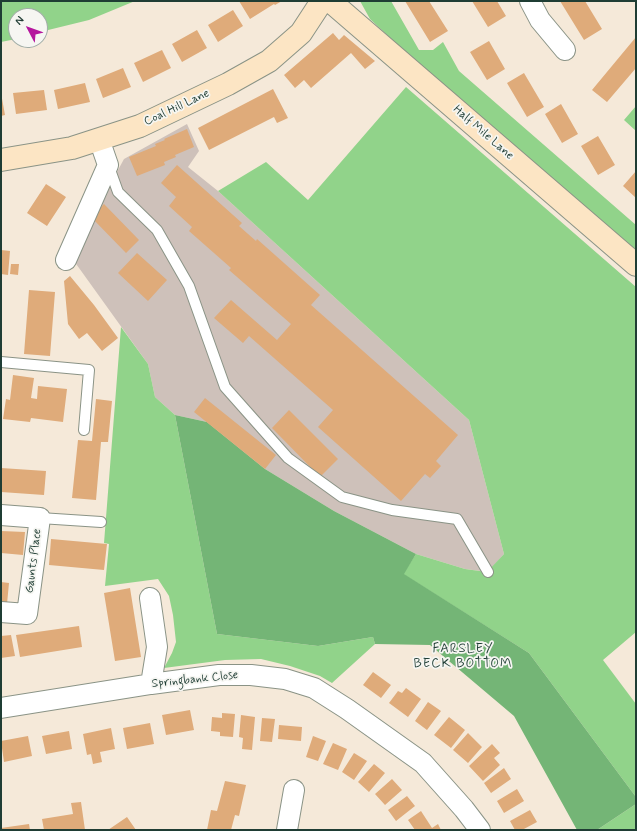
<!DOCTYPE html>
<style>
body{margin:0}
#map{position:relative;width:637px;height:831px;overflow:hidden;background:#f5e9d9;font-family:Mynerve,sans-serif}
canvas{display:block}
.frame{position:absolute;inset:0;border:2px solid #1f3d34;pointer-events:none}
.north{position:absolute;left:8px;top:8px;width:40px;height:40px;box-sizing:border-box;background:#f6f6f2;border:1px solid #a0aca6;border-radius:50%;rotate:311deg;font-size:11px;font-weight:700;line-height:16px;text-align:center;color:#1f3d34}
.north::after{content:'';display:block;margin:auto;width:14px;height:18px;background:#b5179e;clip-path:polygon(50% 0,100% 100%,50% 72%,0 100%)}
</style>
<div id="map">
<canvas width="637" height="831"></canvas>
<div class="frame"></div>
<div class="north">N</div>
</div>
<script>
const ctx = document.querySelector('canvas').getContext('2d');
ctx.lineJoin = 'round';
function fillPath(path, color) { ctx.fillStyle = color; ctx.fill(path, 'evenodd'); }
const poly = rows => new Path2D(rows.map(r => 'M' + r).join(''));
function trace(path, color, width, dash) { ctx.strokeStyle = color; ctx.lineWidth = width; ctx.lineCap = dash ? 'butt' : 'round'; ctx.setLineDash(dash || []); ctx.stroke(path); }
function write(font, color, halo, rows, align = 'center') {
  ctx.font = font + ' Mynerve,sans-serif'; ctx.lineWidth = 3.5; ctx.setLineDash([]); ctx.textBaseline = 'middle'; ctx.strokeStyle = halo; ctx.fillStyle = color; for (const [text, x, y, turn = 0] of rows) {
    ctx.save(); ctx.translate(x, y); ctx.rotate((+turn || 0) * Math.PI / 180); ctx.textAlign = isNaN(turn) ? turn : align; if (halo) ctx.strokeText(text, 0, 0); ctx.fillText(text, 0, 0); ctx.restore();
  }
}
const industrial = poly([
 [187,124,199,151,188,167,218,191,469,420,504,554,488,572,465,569,416,554,334,511,265,469,207,422,175,415,155,397,148,364,74,261,91,220,124,159]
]);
const green = poly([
 [1,1,135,1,89,20,40,32,40,16,16,16,16,39,1,42],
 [360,1,391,1,419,50,433,50,443,42,459,71,636,225,636,254,417,63,370,19],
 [406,87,636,287,636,632,603,660,636,704,636,797,529,653,403,574,416,554,465,569,487,572,504,554,469,420,218,191,266,162,308,200],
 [636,106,636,131,624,120],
 [121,327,148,364,155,397,175,415,217,634,318,646,373,637,375,644,332,683,320,676,290,666,261,659,225,660,164,668,172,653,176,642,173,615,169,596,158,579,105,586,109,544,104,543],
 [636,804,636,830,597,830]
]);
const forest = poly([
 [175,415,207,422,265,469,334,511,416,554,404,574,529,653,636,797,636,804,597,830,577,830,514,716,430,645,375,644,373,637,318,646,217,634]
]);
const building = poly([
 [239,1,282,1,275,5,274,4,250,19],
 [405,1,429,1,448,31,430,42],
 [472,1,497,1,506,16,488,27],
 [560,1,585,1,602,29,584,40],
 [233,10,243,26,218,42,208,25],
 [197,30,207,48,182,62,172,44],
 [333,33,339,40,344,35,375,61,365,69,351,53,311,88,304,80,295,88,284,75],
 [636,37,636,68,607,102,592,90],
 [489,41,505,69,487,80,470,52],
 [162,50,171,68,143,82,134,63],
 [123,68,131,87,103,98,96,79],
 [524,73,544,107,527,117,507,83],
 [85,83,90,102,58,109,54,90],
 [273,89,288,118,277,123,274,117,272,118,209,150,198,128],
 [44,90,47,110,16,114,13,93],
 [1,93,5,115,1,116],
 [561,104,578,134,562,143,545,114],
 [187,129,194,147,175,155,176,157,164,162,165,165,137,176,129,157,156,146,155,144,165,140,164,139],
 [598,136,615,165,598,175,581,146],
 [177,165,242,223,239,226,256,241,257,239,320,295,311,305,458,435,436,461,441,466,430,478,425,474,401,501,318,427,333,410,249,336,243,343,214,318,231,300,277,340,291,324,229,270,231,268,189,231,192,227,169,206,176,197,161,183],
 [636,171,636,198,623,186],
 [46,184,66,197,47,226,27,213],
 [104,204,139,240,126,253,91,217],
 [1,250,10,251,8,275,1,274],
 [137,253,167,280,148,301,118,273],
 [11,264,19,264,18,275,10,274],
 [70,276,94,305,118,338,102,351,87,333,79,339,68,324,64,281],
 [29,290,55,292,50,356,24,354],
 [13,375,34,378,31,398,37,399,38,386,67,389,63,422,31,418,30,422,3,419,6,399,10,400],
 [205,398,276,455,265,469,194,412],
 [96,399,112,401,108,442,101,442,96,500,72,498,78,440,92,441],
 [289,410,338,459,320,477,272,428],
 [1,468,46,471,44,495,1,492],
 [1,531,25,532,23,555,1,553],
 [51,539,107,544,104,570,49,565],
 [1,582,9,583,7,604,1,603],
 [130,588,141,657,115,661,104,593],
 [79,626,82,647,20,657,16,635],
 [11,635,15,656,1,658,1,636],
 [373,672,391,685,381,698,363,685],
 [406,688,421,699,408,717,389,703,398,691,402,693],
 [428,702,441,711,427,730,415,721],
 [190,710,194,730,166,735,162,715],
 [222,713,235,714,233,737,220,736,220,732,211,731,212,717,222,718],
 [241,715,255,717,252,750,242,749,243,738,239,737],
 [449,717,465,730,451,748,434,735],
 [262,718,275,719,272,742,260,741],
 [150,723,154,744,127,749,123,728],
 [279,725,302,727,301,741,278,739],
 [111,728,115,749,100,752,102,762,93,764,91,754,87,755,83,734],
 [69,731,72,749,46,754,42,736],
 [468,733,482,747,468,763,453,750],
 [28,736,32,756,4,762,1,741],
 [313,736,326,741,318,761,306,757],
 [333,743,347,749,338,770,323,764],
 [492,744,500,753,494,758,500,765,483,781,469,766],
 [354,753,367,761,354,780,342,772],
 [374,764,385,773,369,792,358,782],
 [504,768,511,779,491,793,484,783],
 [392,779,402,790,385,805,375,794],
 [225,781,246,785,239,816,235,815,231,830,207,830,211,810,217,811],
 [517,789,524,801,504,813,497,801],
 [407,796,415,806,396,821,388,810],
 [81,802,85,830,44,830,42,819,73,814,71,803],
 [530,810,537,822,522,830,515,830,510,821],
 [421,811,432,828,438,824,441,830,415,830,408,820],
 [127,817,136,830,108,830],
 [29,824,30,830,1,830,1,828]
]);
const lane = poly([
 [109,167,118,192,157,230,189,286,225,387,288,458,342,497,392,510,457,519,488,572],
 [1,362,89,370,84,430],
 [40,518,101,522]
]);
const street = poly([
 [530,1,540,20,565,50],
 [66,260,108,165,99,139],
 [1,515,40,518,27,614,1,612],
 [150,598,157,647,151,684],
 [1,708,151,684,219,675,251,675,285,679,314,688,347,709,423,763,464,809,480,830],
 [287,830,294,790]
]);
const secondary = poly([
 [330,1,636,265],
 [1,160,72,148,140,126,228,84,269,61,301,33,322,1]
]);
const streetNames = [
 ["Coal Hill Lane",177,108,-25],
 ["Half Mile Lane",483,133,41],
 ["Gaunts Place",34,561,-83],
 ["Springbank Close",195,680,-6]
];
const neighbourhoodNames = [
 ["FARSLEY",463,649],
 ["BECK BOTTOM",463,664]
];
fillPath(industrial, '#cec1ba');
fillPath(green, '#91d38a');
fillPath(forest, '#74b576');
fillPath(building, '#dfab7a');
trace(lane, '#8a9386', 12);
trace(street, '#8a9386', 22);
trace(secondary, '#8a9386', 24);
trace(lane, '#fff', 10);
trace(street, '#fff', 20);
trace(secondary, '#fce5c4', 22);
write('12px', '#1f3d34', '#f6f6f2', streetNames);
ctx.letterSpacing = '1px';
write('13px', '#1f3d34', '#f6f6f2', neighbourhoodNames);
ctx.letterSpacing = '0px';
</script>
